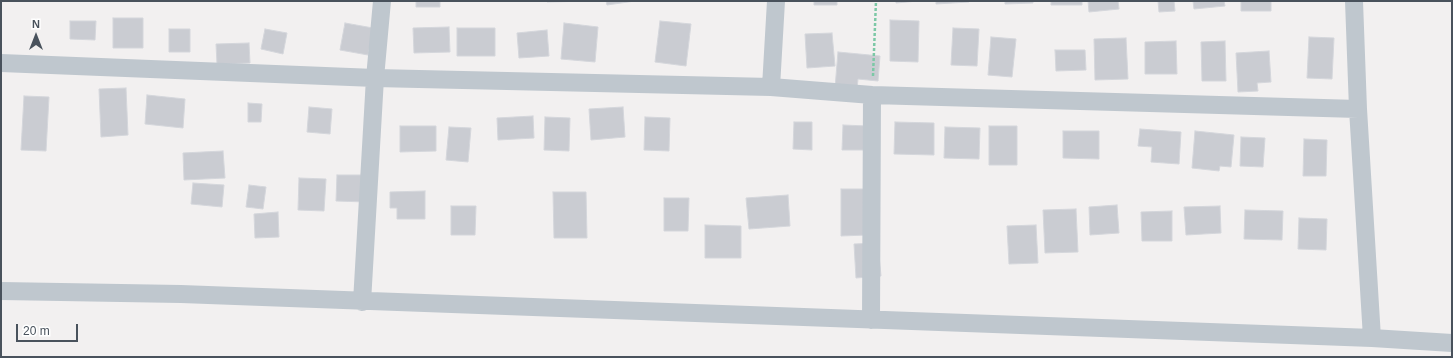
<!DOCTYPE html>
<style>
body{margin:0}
#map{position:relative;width:1453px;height:358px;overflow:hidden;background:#f2f0f0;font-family:Arial,sans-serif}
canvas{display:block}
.frame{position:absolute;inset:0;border:2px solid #49525c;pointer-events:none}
.north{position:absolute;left:16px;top:16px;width:40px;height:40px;-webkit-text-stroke:3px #fff;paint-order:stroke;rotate:0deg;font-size:11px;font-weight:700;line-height:16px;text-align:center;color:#49525c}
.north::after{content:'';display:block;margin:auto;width:14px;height:18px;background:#49525c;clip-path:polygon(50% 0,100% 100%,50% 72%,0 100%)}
.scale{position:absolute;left:16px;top:324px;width:62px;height:18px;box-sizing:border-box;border:2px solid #49525c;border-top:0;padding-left:5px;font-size:12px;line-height:14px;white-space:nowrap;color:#49525c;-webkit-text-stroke:3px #fff;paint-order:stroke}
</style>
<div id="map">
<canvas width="1453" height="358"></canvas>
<div class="frame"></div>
<div class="north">N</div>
<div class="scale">20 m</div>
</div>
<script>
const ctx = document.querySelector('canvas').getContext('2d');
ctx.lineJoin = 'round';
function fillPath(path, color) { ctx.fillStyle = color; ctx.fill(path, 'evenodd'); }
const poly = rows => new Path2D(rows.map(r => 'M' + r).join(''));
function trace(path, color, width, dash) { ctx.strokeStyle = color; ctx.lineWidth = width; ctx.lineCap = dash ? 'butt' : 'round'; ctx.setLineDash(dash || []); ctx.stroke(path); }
const building = poly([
 [416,1,440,1,440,7,416,7,416,1],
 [547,1,592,1,547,2,547,1],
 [606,1,635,1,607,5,606,1],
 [814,1,837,1,837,5,814,5,814,1],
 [896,1,918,1,896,3,896,1],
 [936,1,969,1,969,2,936,4,936,1],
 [1005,1,1033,1,1033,3,1005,4,1005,1],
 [1051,1,1082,1,1082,5,1051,5,1051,1],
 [1088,1,1118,1,1119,9,1089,12,1088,1],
 [1158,1,1174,1,1175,11,1159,12,1158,1],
 [1193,1,1224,1,1225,6,1194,9,1193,1],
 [1241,1,1271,1,1271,11,1241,11,1241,1],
 [113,18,143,18,143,48,113,48,113,18],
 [890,20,919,21,918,62,890,61,890,20],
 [70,21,96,21,95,40,70,39,70,21],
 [660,21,691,24,686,66,655,62,660,21],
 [345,23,373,28,368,55,340,50,345,23],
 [564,23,598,27,595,62,561,59,564,23],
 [449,27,450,52,414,53,413,28,449,27],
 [457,28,495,28,495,56,457,56,457,28],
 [953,28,979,29,977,66,951,65,953,28],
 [169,29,190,29,190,52,169,52,169,29],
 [265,29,287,33,283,54,261,49,265,29],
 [547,30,549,56,519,58,517,33,547,30],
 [832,33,835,66,807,68,805,34,832,33],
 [991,37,1016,39,1012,77,988,75,991,37],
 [1309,37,1334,38,1332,79,1307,78,1309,37],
 [1126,38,1128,79,1095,80,1094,39,1126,38],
 [1176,41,1177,74,1145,74,1145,42,1176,41],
 [1225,41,1226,81,1202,81,1201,42,1225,41],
 [249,43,250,63,217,64,216,44,249,43],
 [1055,50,1085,50,1086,70,1056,71,1055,50],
 [1269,51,1271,82,1257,83,1258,91,1238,92,1236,53,1269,51],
 [838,52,880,56,878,81,858,79,857,89,835,88,838,52],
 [126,88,128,135,101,137,99,89,126,88],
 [147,95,185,99,183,128,145,124,147,95],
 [24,96,49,97,46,151,21,150,24,96],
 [248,103,262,104,261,122,248,122,248,103],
 [309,107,332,109,330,134,307,132,309,107],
 [623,107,625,137,591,140,589,109,623,107],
 [533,116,534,138,498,140,497,118,533,116],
 [545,117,570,118,569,151,544,150,545,117],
 [645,117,670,118,669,151,644,150,645,117],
 [794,122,812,122,812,150,793,149,794,122],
 [895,122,934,123,934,155,894,154,895,122],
 [843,125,867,126,867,150,842,150,843,125],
 [400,126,436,126,436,151,400,152,400,126],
 [989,126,1017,126,1017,165,989,165,989,126],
 [449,127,471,128,468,162,446,160,449,127],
 [945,127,980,128,979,159,944,158,945,127],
 [1140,129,1181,132,1179,164,1151,162,1152,147,1138,146,1140,129],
 [1063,131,1099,131,1099,159,1063,158,1063,131],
 [1195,131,1234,135,1231,167,1220,166,1219,171,1192,168,1195,131],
 [1241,137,1265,138,1263,167,1240,166,1241,137],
 [1304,139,1327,140,1326,176,1303,176,1304,139],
 [223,151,225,178,184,180,183,153,223,151],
 [337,175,367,175,366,202,336,201,337,175],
 [299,178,326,179,324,211,298,210,299,178],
 [193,183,224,185,222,207,191,204,193,183],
 [249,185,266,187,263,209,246,207,249,185],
 [841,189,867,189,867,235,841,236,841,189],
 [425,191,425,219,397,219,397,208,390,208,390,192,425,191],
 [553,192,586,192,587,238,554,238,553,192],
 [788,195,790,226,749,229,746,198,788,195],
 [664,198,689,198,688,231,664,231,664,198],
 [1117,205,1119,233,1090,235,1089,207,1117,205],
 [451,206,476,206,475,235,451,235,451,206],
 [1220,206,1221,233,1186,235,1184,207,1220,206],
 [1076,209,1078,252,1045,253,1043,210,1076,209],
 [1245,210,1283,211,1282,240,1244,239,1245,210],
 [1172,211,1172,241,1142,241,1141,212,1172,211],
 [278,212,279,237,255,238,254,214,278,212],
 [1299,218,1327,219,1326,250,1298,249,1299,218],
 [705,225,741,226,741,258,705,258,705,225],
 [1036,225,1038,263,1009,264,1007,226,1036,225],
 [878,243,881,276,856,278,854,244,878,243]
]);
const path = poly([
 [873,76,876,1]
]);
const minor = poly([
 [1354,1,1358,109,1372,338],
 [1,63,375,78,771,87,872,95,1358,109],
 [771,87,776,1],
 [1,291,181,294,1372,338,1452,343],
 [362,302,375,78,382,1],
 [871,320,872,95]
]);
fillPath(building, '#caccd2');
trace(building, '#d4d6db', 1);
trace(path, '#7cc8a6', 2.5, [3, 2]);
trace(minor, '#bfc7ce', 18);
</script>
